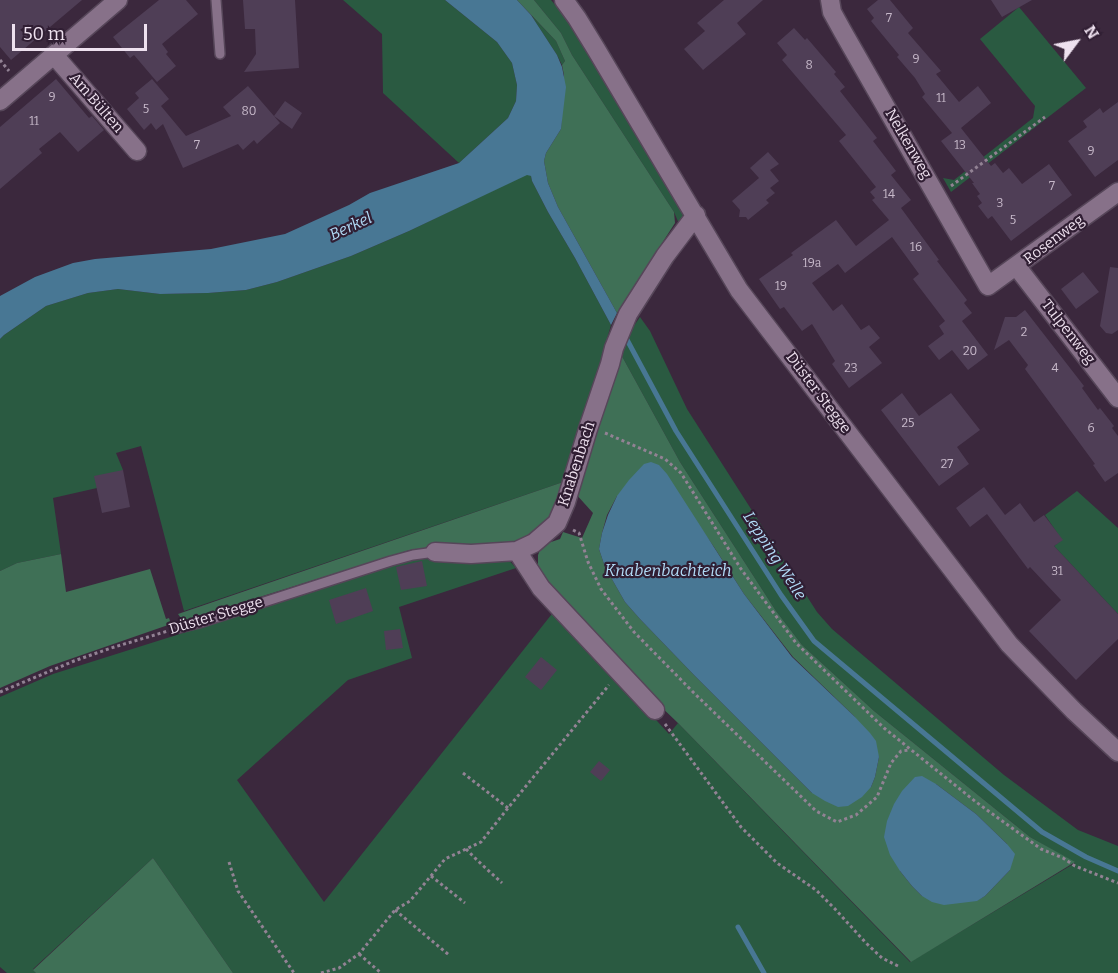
<!DOCTYPE html>
<meta charset="utf-8">
<style>
body{margin:0}
#map{position:relative;width:1118px;height:973px;overflow:hidden;background:#3b283d;font-family:Bitter,serif}
canvas{display:block}
.north{position:absolute;left:1046px;top:12px;width:60px;height:60px;-webkit-text-stroke:4px #301e33;paint-order:stroke;rotate:58deg;font-size:16px;font-weight:700;line-height:24px;text-align:center;color:#eee1ef}
.north::after{content:'';display:block;margin:auto;width:21px;height:27px;background:#eee1ef;clip-path:polygon(50% 0,100% 100%,50% 72%,0 100%)}
.scale{position:absolute;left:12px;top:24px;width:135px;height:27px;box-sizing:border-box;border:3px solid #eee1ef;border-top:0;padding-left:8px;font-size:18px;line-height:21px;white-space:nowrap;color:#eee1ef;-webkit-text-stroke:4px #301e33;paint-order:stroke}
</style>
<div id="map">
<canvas width="1118" height="973"></canvas>
<div class="north">N</div>
<div class="scale">50 m</div>
</div>
<script>
const ctx = document.querySelector('canvas').getContext('2d');
ctx.lineJoin = 'round';
function fillPath(path, color) { ctx.fillStyle = color; ctx.fill(path, 'evenodd'); }
const poly = rows => new Path2D(rows.map(r => 'M' + r).join(''));
function trace(path, color, width, dash) { ctx.strokeStyle = color; ctx.lineWidth = width; ctx.lineCap = dash ? 'butt' : 'round'; ctx.setLineDash(dash || []); ctx.stroke(path); }
function write(font, color, halo, rows, align = 'center') {
  ctx.font = font + ' Bitter,serif'; ctx.lineWidth = 4.5; ctx.setLineDash([]); ctx.textBaseline = 'middle'; ctx.strokeStyle = halo; ctx.fillStyle = color; for (const [text, x, y, turn = 0] of rows) {
    ctx.save(); ctx.translate(x, y); ctx.rotate((+turn || 0) * Math.PI / 180); ctx.textAlign = isNaN(turn) ? turn : align; if (halo) ctx.strokeText(text, 0, 0); ctx.fillText(text, 0, 0); ctx.restore();
  }
}
const green = poly([
 [343,0,445,0,497,42,512,63,517,85,516,101,508,118,459,163,383,93,382,34],
 [534,0,551,0,578,31,682,207,683,218,680,226,674,212,572,55,561,33],
 [1019,7,1086,88,951,192,943,178,954,180,1033,118,1035,106,980,39],
 [531,15,556,41,565,61,562,65,557,55],
 [527,174,531,176,532,181,548,212,575,258,611,325,566,481,184,611,141,446,116,453,123,470,97,488,53,498,61,554,17,563,0,571,0,339,4,335,46,306,88,293,118,289,160,294,208,293,246,290,277,282,351,256,409,231],
 [640,317,650,331,687,409,817,612,832,629,1004,775,1078,830,1118,846,1118,973,233,973,153,858,33,969,36,973,7,973,0,967,0,697,53,674,316,591,396,563,435,556,505,556,516,568,399,607,412,658,348,680,237,780,324,902,555,610,669,734,678,723,910,962,1075,863,1030,837,874,711,802,645,776,611,680,462,618,349],
 [1077,491,1118,528,1118,614,1054,546,1062,540,1045,515]
]);
const forest = poly([
 [517,0,534,0,561,33,572,55,674,212,675,223,617,313,558,207,548,183,544,161,546,153,561,129,564,75,562,65,565,61,556,41],
 [618,349,680,462,776,611,802,645,874,711,1030,837,1075,862,911,962,678,723,632,679,560,602,538,568,538,555,542,545,560,539,563,532,582,538,593,513,575,493],
 [617,496,693,517,714,547,744,594,793,657,854,716,879,757,875,777,871,787,812,793,694,675,640,619,625,602,605,567,599,549,602,533,607,515],
 [936,784,976,814,1007,844,1010,870,985,896,976,901,922,896,912,886,900,871],
 [566,481,550,524,514,545,428,548,410,550,183,621,178,614],
 [61,554,66,592,150,569,166,619,169,618,171,624,50,666,0,688,0,571,17,563],
 [153,858,233,973,36,973,33,970]
]);
const water = poly([
 [445,0,517,0,531,15,557,55,562,67,566,87,561,129,546,153,544,161,548,183,558,207,617,313,611,325,575,258,548,212,532,181,531,176,527,175,409,231,351,256,277,282,246,290,208,293,160,294,118,289,88,293,46,306,4,335,0,339,0,296,35,277,73,263,95,259,211,249,285,234,349,205,370,193,459,163,508,118,516,101,517,85,512,63,497,42],
 [651,462,659,465,667,474,744,594,792,657,854,716,870,733,876,741,879,757,875,777,871,787,862,797,848,806,838,807,825,801,812,793,694,675,640,619,625,602,605,567,599,549,602,533,608,515,617,496,629,480,644,464],
 [922,776,936,784,976,814,1007,844,1015,854,1010,870,985,896,977,901,944,905,932,902,922,896,912,886,900,871,890,855,884,837,887,821,894,804,902,791,915,777]
]);
const stream = poly([
 [625,336,676,431,781,595,814,641,1042,832,1086,857,1118,871],
 [738,927,764,973]
]);
const building = poly([
 [0,0,82,0,11,60,0,47],
 [159,0,186,0,198,14,162,44,168,52,166,54,176,66,157,82,134,55,130,58,113,37],
 [243,0,295,0,299,68,244,72,256,54,255,29,245,29],
 [724,0,763,0,737,23,746,34,703,70,684,49,705,31,697,23],
 [878,0,890,0,913,28,908,33,941,71,936,74,959,102,978,86,991,103,961,128,991,166,995,163,1003,173,1009,168,1022,184,1049,164,1072,195,1011,241,992,216,988,219,978,206,982,203,977,196,980,194,972,183,974,183,941,141,952,133,922,97,925,94,915,78,897,57,899,55,871,21,874,18,867,9],
 [991,0,1032,0,1002,17],
 [794,28,805,40,807,38,836,72,834,74,845,87,840,91,877,138,873,141,896,171,891,175,911,200,901,208,939,260,937,261,967,300,964,303,972,313,962,321,988,355,968,370,952,350,939,360,928,346,944,334,939,326,945,321,913,279,919,274,892,237,845,273,838,264,812,283,833,311,842,304,861,330,869,325,880,338,869,347,882,363,849,388,832,364,835,361,812,324,802,331,784,307,780,309,759,279,793,255,791,253,836,220,856,246,889,220,872,200,875,198,870,192,876,187,839,141,846,135,782,60,787,55,777,43],
 [56,79,89,118,92,116,104,130,78,152,60,132,39,149,42,153,0,189,0,127],
 [152,79,169,99,161,106,186,136,231,116,223,107,248,86,280,123,257,144,254,140,243,150,238,144,183,168,163,124,156,130,151,123,144,130,127,109,139,98,135,93],
 [285,101,302,113,292,129,274,116],
 [1118,102,1118,160,1095,177,1068,141,1087,127,1083,121,1100,108,1103,113],
 [768,152,779,164,770,170,779,181,770,188,775,193,766,200,769,203,748,220,746,217,739,217,740,210,732,201,759,178,750,168],
 [1110,267,1118,268,1118,330,1112,334,1106,333,1100,326],
 [1083,272,1099,292,1076,309,1061,289],
 [1025,310,1084,386,1082,388,1098,410,1100,408,1114,426,1112,428,1118,436,1118,473,1105,482,1093,465,1095,464,1025,369,1028,365,1009,340,994,350,1005,317,1016,317],
 [902,393,919,416,951,393,980,430,957,447,969,464,939,486,881,410],
 [123,470,130,507,102,513,94,476],
 [984,487,1005,515,1020,503,1034,522,1044,515,1063,540,1054,546,1118,614,1118,639,1076,680,1029,631,1061,600,1030,567,1028,569,987,514,970,527,956,508],
 [422,561,427,586,401,590,396,567],
 [366,588,373,611,336,624,329,600],
 [400,629,403,648,386,650,384,631],
 [541,657,557,670,541,690,525,677],
 [599,761,610,770,601,781,590,772]
]);
const path = poly([
 [0,60,9,71],
 [951,186,1045,117],
 [605,433,665,459,681,473,741,569,796,643,884,728,976,802,1041,849,1063,858,1075,866,1118,883],
 [573,530,579,533,588,562,601,589,634,632,694,693,816,811,837,822,856,815,877,797,891,763,901,751,910,750],
 [0,692,74,661,111,648,168,631],
 [665,724,741,827,777,863,816,890,835,909,866,943,882,958,898,966],
 [463,773,508,808],
 [466,849,478,861,502,883],
 [229,862,238,891,294,973],
 [431,876,465,903],
 [395,910,449,955],
 [359,954,381,973],
 [321,973,339,968,359,954,395,910,410,901,445,859,481,842,508,808,609,685]
]);
const service = poly([
 [216,0,220,54],
 [179,628,199,623,391,561,413,555,435,552]
]);
const minor = poly([
 [564,0,577,18,596,49,739,290,1009,644,1074,711,1118,752],
 [830,0,832,12,843,32,988,286,1118,192],
 [54,55,137,151],
 [0,101,118,0],
 [1017,267,1118,398],
 [517,551,541,588,655,710],
 [435,552,471,554,517,551,534,543,557,523,566,502,588,429,610,364,614,348,628,314,665,256,696,215]
]);
const numberNames = [
 ["7",889,19],
 ["9",916,60],
 ["8",809,66],
 ["9",52,98],
 ["11",941,99],
 ["5",146,110],
 ["80",249,112],
 ["11",34,122],
 ["7",197,146],
 ["13",960,146],
 ["9",1091,152],
 ["7",1052,187],
 ["14",889,195],
 ["3",1000,204],
 ["5",1013,221],
 ["16",916,248],
 ["19a",812,264],
 ["19",781,287],
 ["2",1024,333],
 ["20",970,352],
 ["23",851,369],
 ["4",1055,369],
 ["25",908,424],
 ["6",1091,429],
 ["27",947,465],
 ["31",1057,572]
];
const streetNames = [
 ["Am Bülten",96,103,49],
 ["Nelkenweg",908,144,60],
 ["Rosenweg",1054,240,-37],
 ["Tulpenweg",1068,332,52],
 ["Düster Stegge",818,393,53],
 ["Knabenbach",577,464,-72],
 ["Düster Stegge",216,616,-17]
];
const waterNames = [
 ["Berkel",351,227,-25],
 ["Lepping Welle",774,556,57],
 ["Knabenbachteich",668,572]
];
fillPath(green, '#2a5a41');
fillPath(forest, '#3f7056');
fillPath(water, '#487794');
trace(stream, '#487794', 5);
fillPath(building, '#4f3e56');
trace(service, '#564659', 12);
trace(minor, '#564659', 21);
trace(path, '#928294', 3, [3, 3]);
trace(service, '#877189', 9);
trace(minor, '#877189', 18);
write('12px', '#c6b8c9', null, numberNames);
write('15px', '#eee1ef', '#301e33', streetNames);
write('italic 16px', '#b1dbf7', '#301e33', waterNames);
</script>
